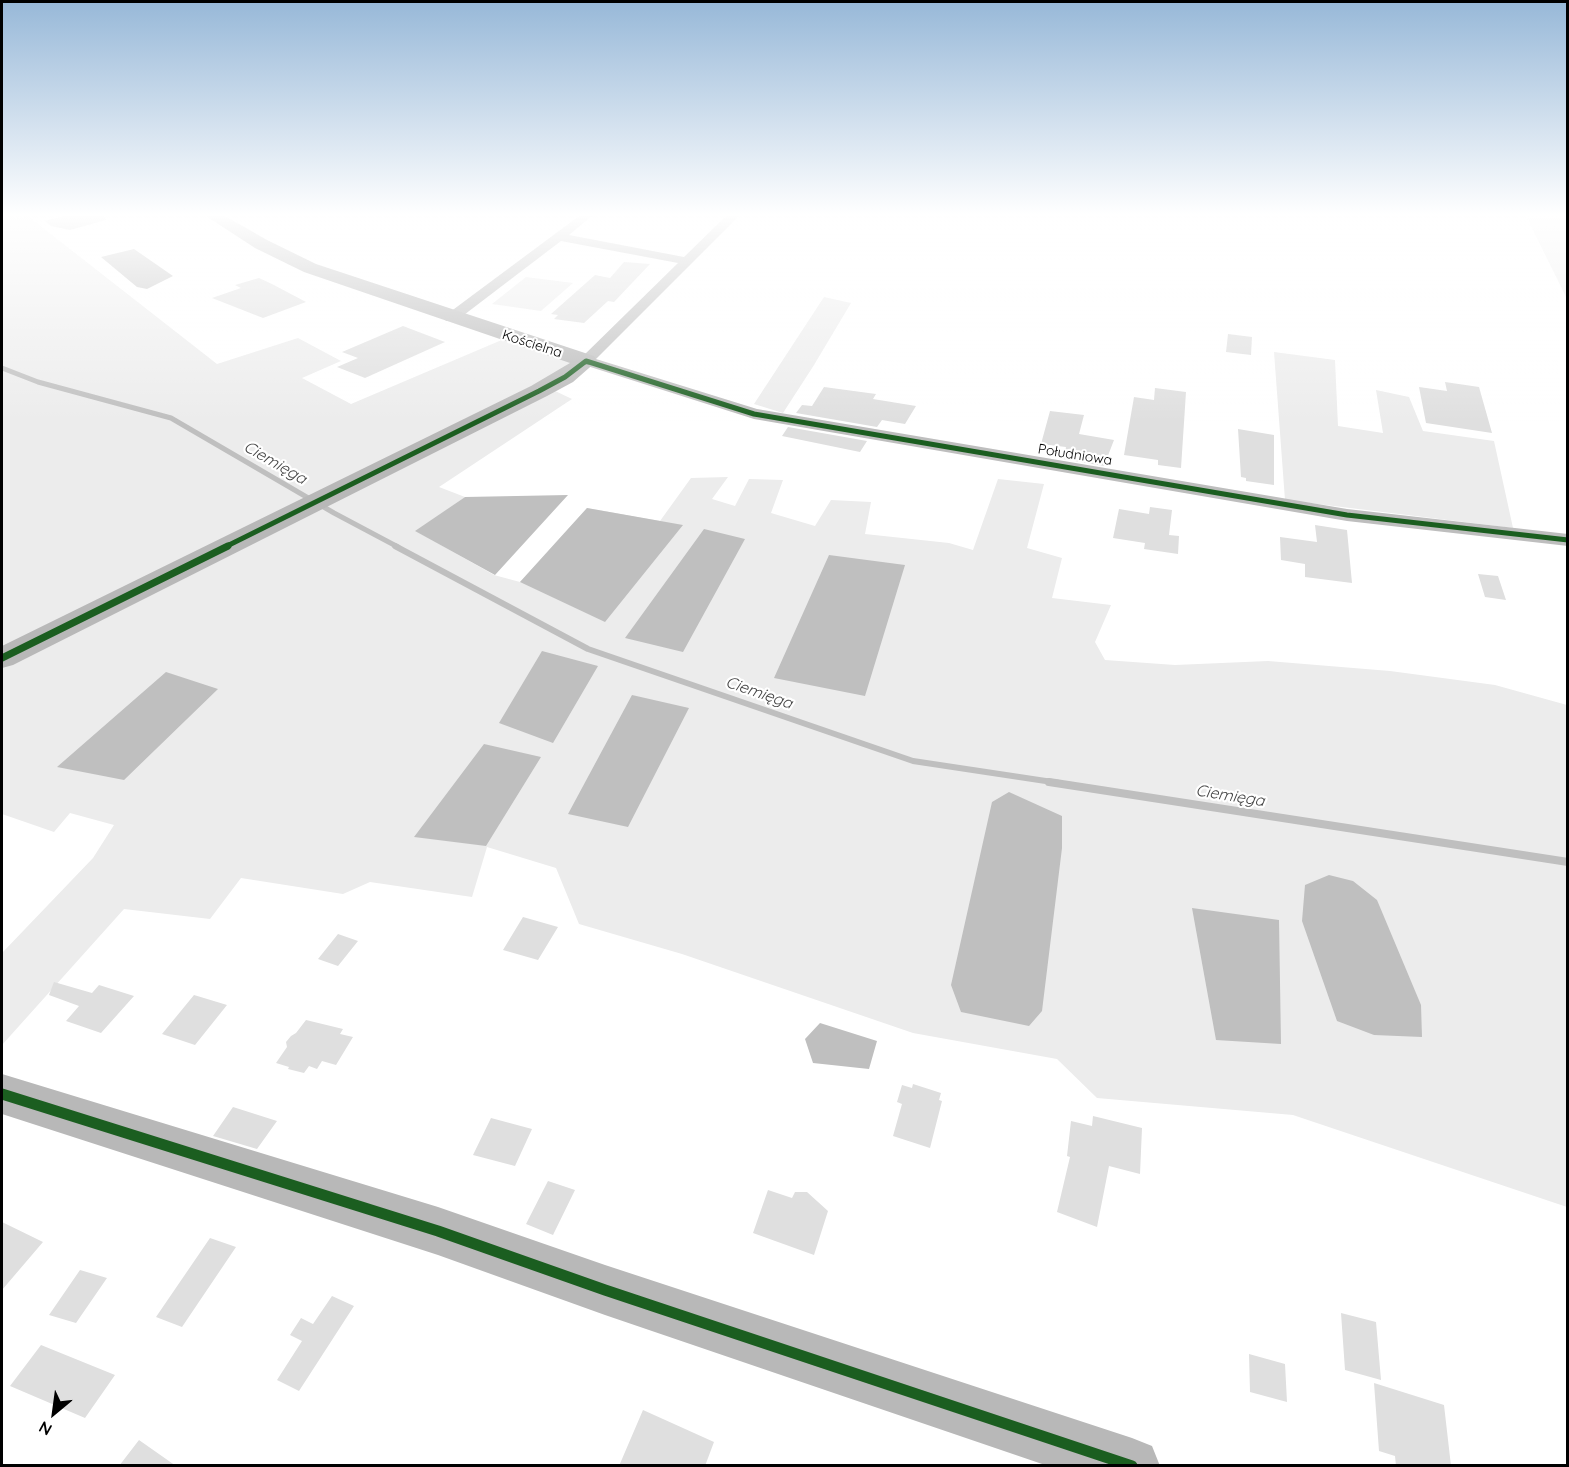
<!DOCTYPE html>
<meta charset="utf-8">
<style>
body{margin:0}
#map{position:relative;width:1569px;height:1467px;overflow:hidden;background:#fff;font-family:Quicksand,sans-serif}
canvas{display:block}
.frame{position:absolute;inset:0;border:3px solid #000;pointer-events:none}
.north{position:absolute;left:24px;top:1383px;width:60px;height:60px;-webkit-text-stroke:4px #fff;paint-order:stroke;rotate:209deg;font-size:16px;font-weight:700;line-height:24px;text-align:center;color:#000}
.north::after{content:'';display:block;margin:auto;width:21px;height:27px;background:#000;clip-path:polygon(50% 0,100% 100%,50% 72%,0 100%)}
</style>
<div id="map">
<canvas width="1569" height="1467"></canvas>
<div class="frame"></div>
<div class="north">N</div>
</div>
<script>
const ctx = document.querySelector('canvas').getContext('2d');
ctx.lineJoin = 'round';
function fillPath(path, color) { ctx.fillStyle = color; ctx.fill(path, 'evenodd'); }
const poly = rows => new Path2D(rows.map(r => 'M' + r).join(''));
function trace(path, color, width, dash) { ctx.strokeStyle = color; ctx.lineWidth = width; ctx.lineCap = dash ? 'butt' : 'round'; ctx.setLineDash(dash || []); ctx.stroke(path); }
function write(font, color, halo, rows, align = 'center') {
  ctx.font = font + ' Quicksand,sans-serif'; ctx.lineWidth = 4.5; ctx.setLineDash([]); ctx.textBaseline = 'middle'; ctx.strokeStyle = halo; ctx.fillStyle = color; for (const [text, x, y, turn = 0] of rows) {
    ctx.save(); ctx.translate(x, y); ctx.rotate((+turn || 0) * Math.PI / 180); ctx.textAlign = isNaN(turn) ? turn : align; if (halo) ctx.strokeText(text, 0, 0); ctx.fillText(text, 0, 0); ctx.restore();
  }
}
const green = poly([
 [2,216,7,219,29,217,217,364,298,338,341,361,302,378,351,404,504,339,569,359,574,365,2,652],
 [1526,216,1567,216,1567,299],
 [526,277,573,283,541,311,492,304],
 [824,297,851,303,814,365,783,413,754,404],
 [1274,352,1335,360,1338,426,1383,433,1376,390,1409,397,1423,431,1494,441,1513,528,1285,500],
 [551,389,572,399,439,487,465,497,416,531,494,575,520,582,587,508,660,521,691,478,728,477,712,499,735,506,749,479,783,480,771,513,815,526,831,500,871,502,865,534,949,543,973,550,998,479,1044,484,1027,548,1062,558,1052,598,1111,605,1095,642,1105,660,1175,665,1268,661,1390,671,1495,685,1567,705,1567,1207,1293,1115,1097,1098,1057,1059,913,1033,682,954,579,924,556,868,487,847,472,897,370,882,343,894,241,878,210,919,124,909,2,1045,2,953,93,858,114,825,70,813,54,832,2,814,2,665]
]);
const water = poly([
 [63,216,104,216,106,220,70,230,51,226,45,221],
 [134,249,173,276,147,289,137,287,101,257],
 [568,495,495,575,415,531,465,497],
 [587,508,683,525,605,622,520,582],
 [704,529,745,539,683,652,625,638],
 [829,555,905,565,865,696,774,678],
 [542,651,598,666,553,743,499,723],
 [166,672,218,689,124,780,57,767],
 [632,695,689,708,628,827,568,814],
 [484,744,541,757,486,846,414,837],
 [1009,792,1062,816,1062,848,1042,1011,1029,1026,961,1012,951,985,992,802],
 [1329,875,1353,881,1377,900,1421,1005,1422,1037,1374,1035,1337,1021,1302,921,1305,885],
 [1192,908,1279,920,1281,1044,1216,1040],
 [820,1023,877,1041,869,1069,813,1063,805,1039]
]);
const streamFar2 = poly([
 [2,368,38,382,171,418,334,513,398,547]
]);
const streamFar1 = poly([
 [395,546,588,649,913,761,1059,783]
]);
const stream = poly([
 [1049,782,1568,862]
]);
const building = poly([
 [624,262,650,264,614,302,608,301,584,323,554,319,558,315,551,314,595,275,610,278],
 [259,278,272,284,306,302,263,318,212,298,241,288,235,285],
 [403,326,445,342,365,378,337,367,358,358,342,352],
 [1228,334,1252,337,1251,355,1226,352],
 [1445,382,1479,387,1492,433,1426,423,1419,387,1447,391],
 [824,387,876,394,873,399,916,406,905,424,882,420,877,427,796,413,802,405,812,406],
 [1155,388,1186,392,1181,468,1158,465,1158,460,1124,455,1134,397,1154,400],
 [1050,411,1084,415,1079,434,1114,440,1104,466,1063,459,1066,447,1041,444],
 [788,427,867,441,860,452,782,436],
 [1238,429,1274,435,1274,485,1246,481,1246,478,1241,477],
 [1150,507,1172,510,1169,535,1179,536,1178,554,1144,549,1145,543,1113,538,1119,509,1149,514],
 [1315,525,1347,530,1352,583,1305,577,1305,564,1281,560,1280,537,1317,542],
 [1478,574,1498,576,1506,600,1485,597],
 [523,917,558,927,538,960,503,950],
 [338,934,358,941,338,966,318,959],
 [54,982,92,993,99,985,134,996,101,1033,66,1021,79,1006,49,995],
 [194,995,227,1005,195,1045,162,1034],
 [306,1020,343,1029,340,1034,353,1037,336,1065,322,1061,317,1069,309,1066,304,1073,288,1069,289,1067,276,1063,287,1047,286,1042,291,1036,296,1033],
 [913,1084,941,1093,939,1100,942,1101,930,1148,893,1136,902,1104,897,1102,902,1085,912,1088],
 [233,1107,277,1121,257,1149,213,1136],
 [1093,1116,1142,1128,1140,1174,1109,1166,1097,1227,1057,1212,1070,1157,1067,1156,1071,1121,1092,1126],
 [491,1118,532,1129,515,1166,473,1155],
 [548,1181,575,1190,553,1235,526,1224],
 [768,1190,792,1198,795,1192,807,1192,828,1211,814,1255,753,1233],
 [2,1222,43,1242,2,1290],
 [210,1238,236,1247,182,1327,156,1317],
 [80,1270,107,1278,76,1323,49,1315],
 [332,1296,354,1306,299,1391,277,1380,302,1341,290,1335,301,1318,313,1324],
 [1341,1313,1376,1322,1381,1380,1345,1370],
 [41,1345,115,1375,85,1418,10,1386],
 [1249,1354,1285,1364,1287,1402,1250,1392],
 [1374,1383,1444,1405,1451,1466,1396,1466,1395,1456,1379,1451],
 [643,1410,714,1442,705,1466,619,1466],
 [139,1440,176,1466,119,1466]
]);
const street = poly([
 [579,216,592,216,569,235,684,257,726,216,739,216,596,359,757,409,1347,509,1568,534,1568,546,1347,521,754,419,581,364,578,361,581,358,678,263,561,241,456,321,446,321,444,318,446,315,579,216]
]);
const secondary = poly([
 [206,216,225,216,267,240,316,264,594,356,597,361,573,382,547,396,13,665,2,668,2,646,531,386,570,363,304,272,255,248,206,216],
 [2,1074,438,1207,605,1265,1132,1438,1152,1446,1160,1466,1048,1466,605,1315,438,1255,2,1114,2,1074]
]);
const cyclewayFar3 = poly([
 [585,362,589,362]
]);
const cyclewayFar2 = poly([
 [225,547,539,391,565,377,586,361,754,414,1347,515,1568,540]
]);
const cyclewayFar1 = poly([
 [2,658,228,546]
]);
const cycleway = poly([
 [2,1094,438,1231,605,1290,1132,1466]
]);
const farStreetnames = [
 ["Kościelna",532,344,18],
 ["Południowa",1075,455,9]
];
const waterNames = [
 ["Ciemięga",275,463,30],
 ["Ciemięga",759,693,19],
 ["Ciemięga",1230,796,9]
];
fillPath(green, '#ececec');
fillPath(water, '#bfbfbf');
trace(streamFar2, '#bfbfbf', 5);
trace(streamFar1, '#bfbfbf', 6);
trace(stream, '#bfbfbf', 8);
fillPath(building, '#dfdfdf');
fillPath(street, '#bebebe');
fillPath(secondary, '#b8b8b8');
trace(cyclewayFar3, '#1b5e20', 4.5);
trace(cyclewayFar2, '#1b5e20', 5);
trace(cyclewayFar1, '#1b5e20', 7);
trace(cycleway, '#1b5e20', 11);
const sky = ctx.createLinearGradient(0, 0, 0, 421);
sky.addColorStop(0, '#97b8d8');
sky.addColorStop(0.51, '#fff');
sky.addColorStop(1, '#ffffff00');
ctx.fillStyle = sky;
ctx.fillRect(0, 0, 1569, 421);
write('14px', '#000', '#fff', farStreetnames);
write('italic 16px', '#444', '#fff', waterNames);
</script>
